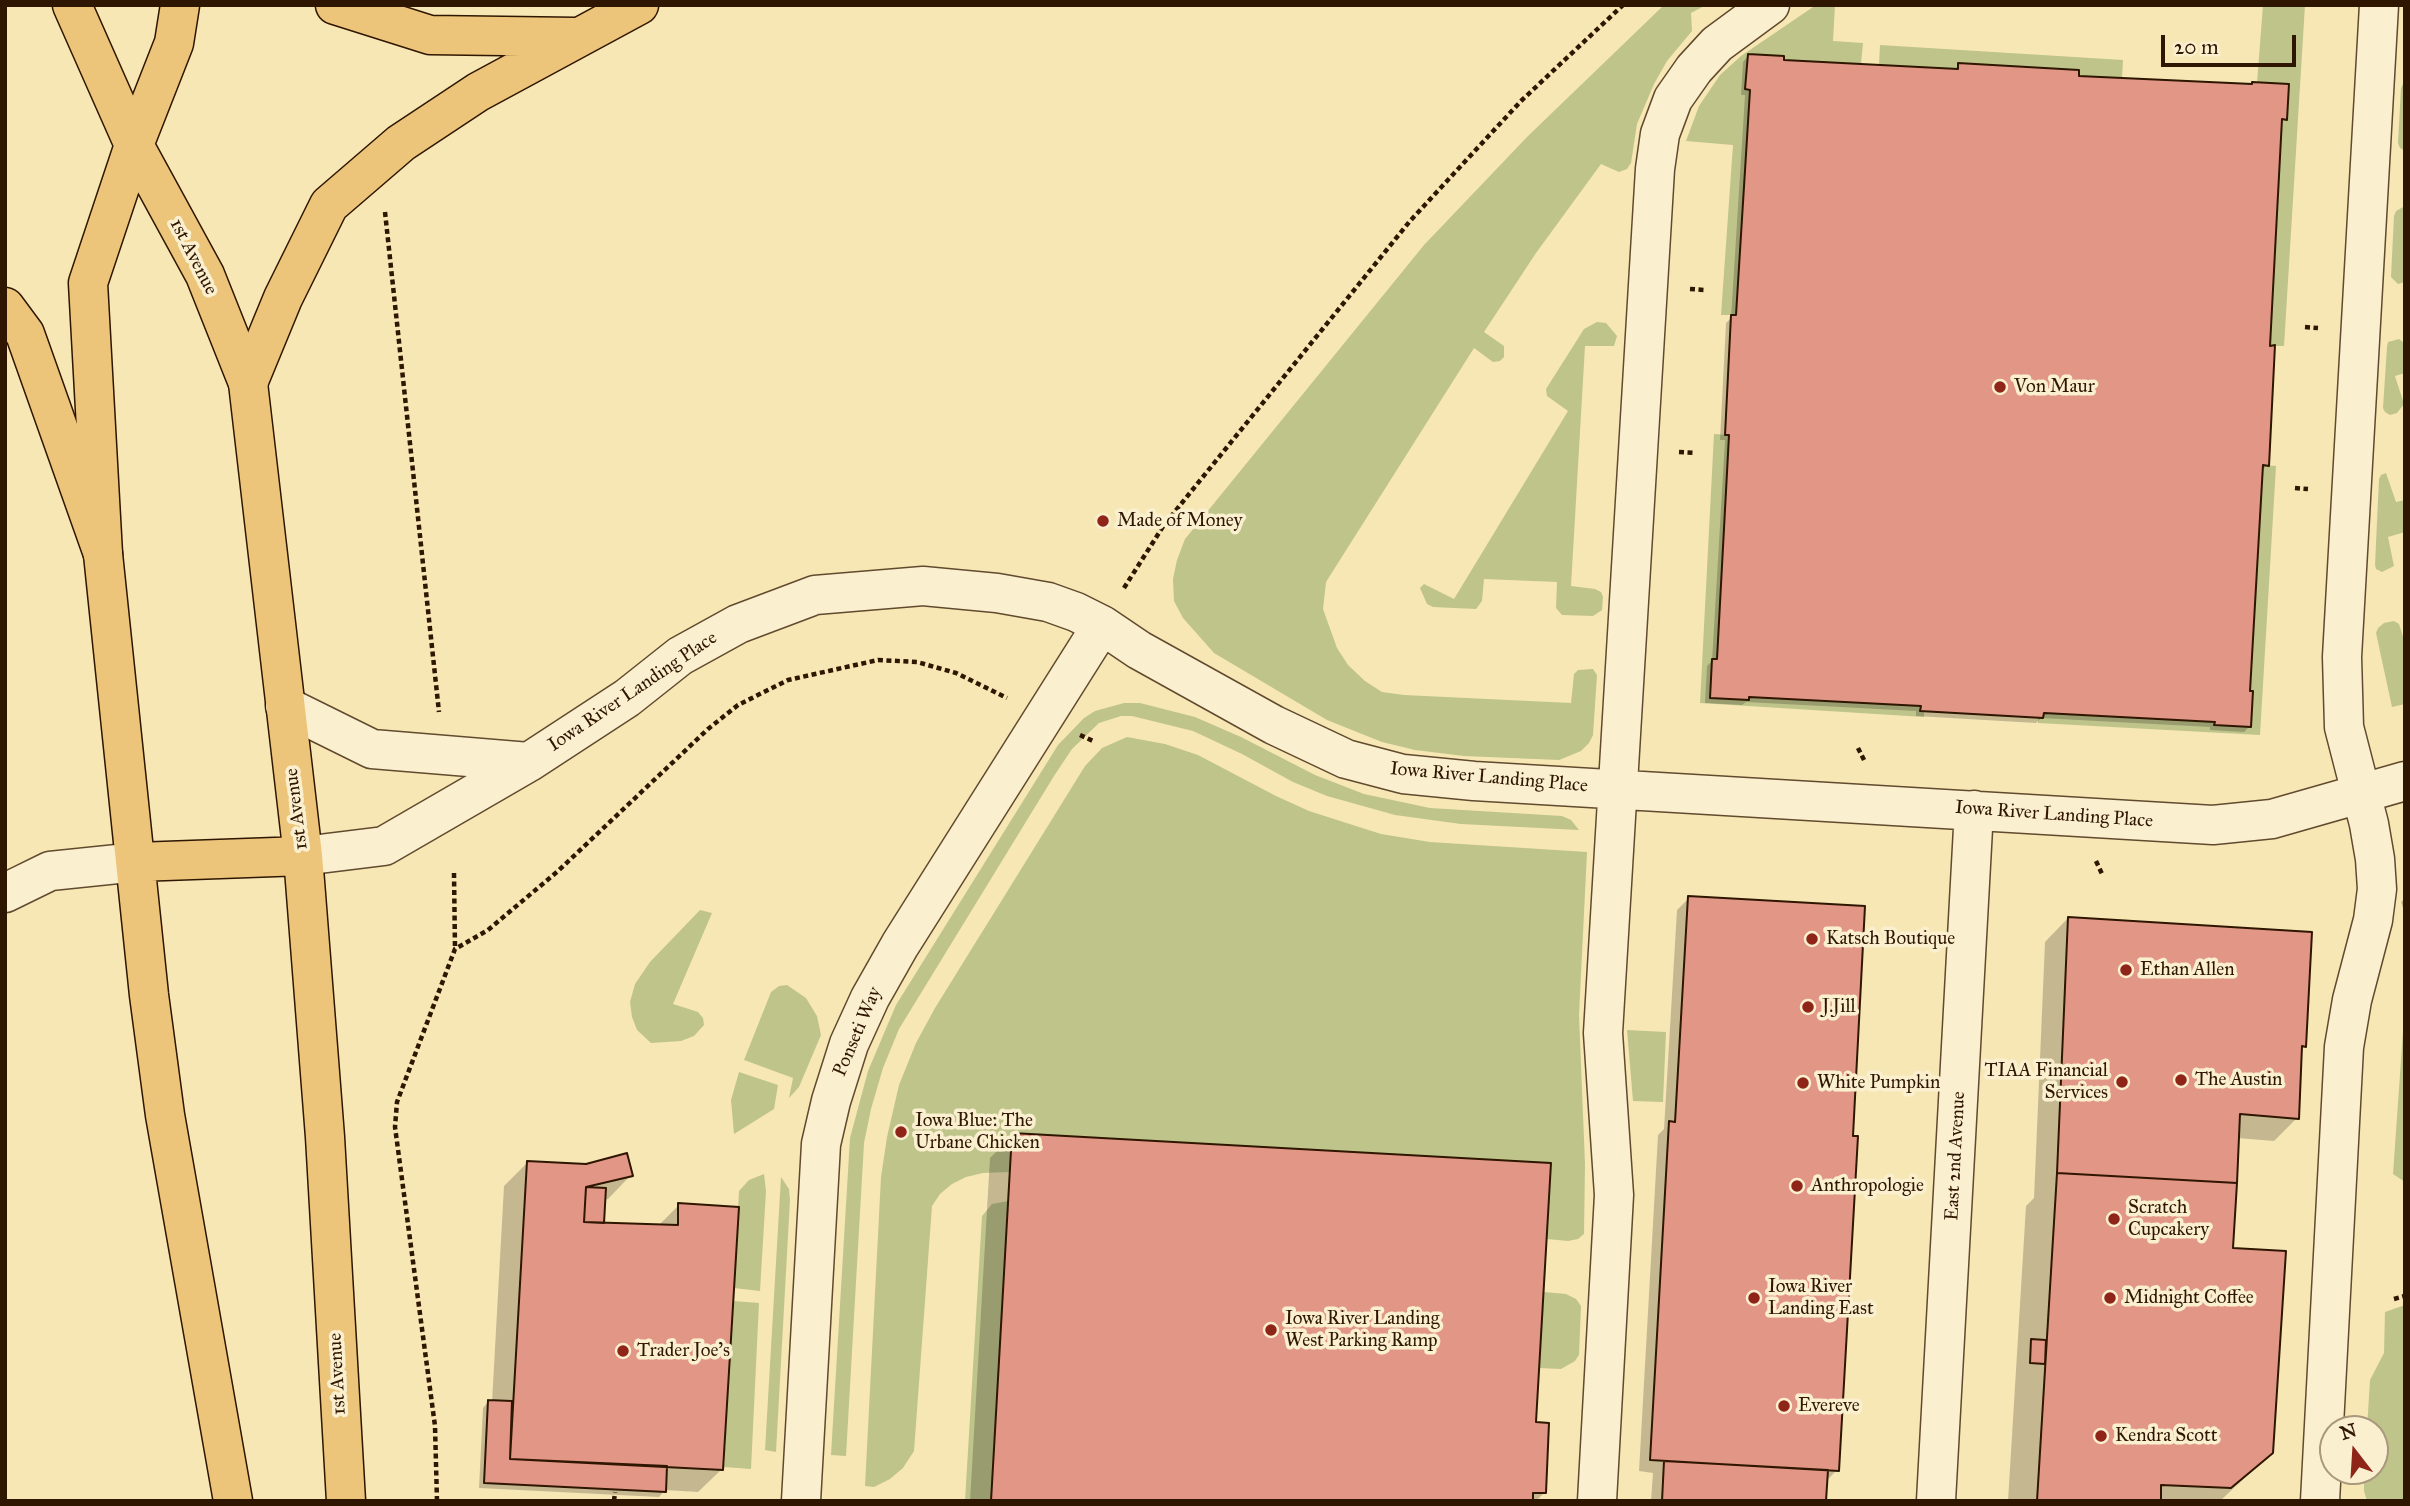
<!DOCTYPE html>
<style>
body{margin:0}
#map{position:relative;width:2410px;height:1506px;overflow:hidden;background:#f7e7b5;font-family:"IM FELL Great Primer",serif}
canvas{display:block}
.frame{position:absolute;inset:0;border:7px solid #2f1600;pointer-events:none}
.north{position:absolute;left:2319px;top:1415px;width:70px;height:70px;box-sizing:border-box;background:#faefcf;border:2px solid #a9987c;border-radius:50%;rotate:343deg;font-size:19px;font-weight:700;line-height:28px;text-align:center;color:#2f1600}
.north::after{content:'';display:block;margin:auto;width:24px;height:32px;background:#8f2418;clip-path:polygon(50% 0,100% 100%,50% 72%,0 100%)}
.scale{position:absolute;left:2161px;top:35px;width:135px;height:32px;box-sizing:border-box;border:4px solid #2f1600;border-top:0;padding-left:9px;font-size:21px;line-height:24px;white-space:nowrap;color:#2f1600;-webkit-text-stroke:5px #faefcf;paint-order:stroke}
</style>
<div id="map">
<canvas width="2410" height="1506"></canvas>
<div class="frame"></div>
<div class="north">N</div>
<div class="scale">20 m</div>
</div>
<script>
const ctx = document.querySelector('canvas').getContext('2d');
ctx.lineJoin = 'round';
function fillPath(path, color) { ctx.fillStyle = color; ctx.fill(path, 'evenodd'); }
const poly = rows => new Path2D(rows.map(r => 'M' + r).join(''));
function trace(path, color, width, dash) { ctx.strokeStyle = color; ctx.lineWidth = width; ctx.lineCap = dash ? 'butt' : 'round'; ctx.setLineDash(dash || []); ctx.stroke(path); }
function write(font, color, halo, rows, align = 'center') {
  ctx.font = font + ' "IM FELL Great Primer",serif'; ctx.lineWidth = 7; ctx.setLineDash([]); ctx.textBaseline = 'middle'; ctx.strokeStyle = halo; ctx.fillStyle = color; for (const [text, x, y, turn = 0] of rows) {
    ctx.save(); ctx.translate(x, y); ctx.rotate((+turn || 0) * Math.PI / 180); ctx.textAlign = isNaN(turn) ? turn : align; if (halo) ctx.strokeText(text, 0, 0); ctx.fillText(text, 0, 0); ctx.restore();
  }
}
const green = poly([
 [1664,5,1706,5,1691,13,1692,31,1667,61,1654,84,1637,124,1631,163,1627,169,1619,172,1601,164,1536,253,1484,332,1504,346,1504,357,1500,361,1493,362,1474,348,1326,582,1323,609,1337,648,1348,665,1365,681,1382,692,1404,695,1571,703,1574,674,1578,670,1593,669,1597,675,1593,735,1589,743,1581,751,1559,760,1464,756,1415,750,1382,742,1327,720,1214,653,1183,618,1174,601,1173,579,1177,560,1185,539,1424,245,1528,136],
 [1816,5,1835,5,1833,41,1863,43,1861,64,1784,60,1784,56,1748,55,1745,89,1750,90,1736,315,1721,315,1733,145,1686,141,1699,106,1720,75,1741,56],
 [2263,5,2305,5,2284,346,2270,346,2282,119,2286,120,2257,83],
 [1880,45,2123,60,2122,78,2079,76,2079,70,1958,64,1958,69,1879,65],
 [2405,80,2405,151,2400,148,2398,143,2401,88],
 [2405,206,2405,282,2398,284,2391,277,2394,216,2396,211],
 [1597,322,1606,323,1617,336,1614,346,1585,346,1571,586,1595,589,1601,592,1603,597,1602,610,1593,616,1562,615,1556,608,1557,582,1484,579,1482,601,1476,609,1433,607,1427,604,1420,588,1424,584,1454,599,1568,411,1547,396,1546,389,1584,329],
 [2399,339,2403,342,2405,347,2405,373,2395,376,2404,404,2397,413,2390,415,2385,412,2383,408,2387,347,2388,342],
 [1714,434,1729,435,1717,659,1712,659,1710,698,1749,700,1749,697,1921,706,1920,711,1924,711,1924,717,1700,703],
 [2263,465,2276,466,2260,735,2038,723,2038,718,2043,718,2044,713,2215,722,2215,725,2251,727,2253,691,2250,691],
 [2386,473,2396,502,2405,500,2405,532,2388,537,2394,566,2382,572,2376,569,2375,565,2379,479,2381,475],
 [2394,621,2399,624,2405,643,2405,704,2392,707,2376,633,2378,628,2384,623],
 [1124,703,1140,703,1195,717,1241,737,1315,775,1364,794,1430,808,1562,816,1571,820,1579,830,1461,824,1395,815,1327,796,1293,782,1242,754,1193,731,1132,716,1121,716,1099,723,1072,749,1054,776,899,1029,883,1068,871,1109,864,1143,846,1456,831,1455,850,1138,868,1071,896,1005,1058,745,1084,718,1095,711],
 [1127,737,1165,744,1198,755,1276,796,1309,811,1381,834,1430,842,1587,852,1579,1015,1585,1164,1584,1234,1578,1239,1568,1241,1547,1239,1551,1163,1012,1133,1010,1172,983,1173,966,1177,952,1184,940,1194,932,1206,914,1451,903,1468,890,1479,874,1487,865,1486,881,1177,887,1137,899,1085,916,1043,935,1008,1085,766,1102,748],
 [700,910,712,913,673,1004,698,1012,703,1018,704,1025,694,1036,681,1041,651,1043,637,1030,632,1017,630,1002,635,984,650,962],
 [787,985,806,998,817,1016,821,1035,799,1087,789,1098,793,1078,744,1060,771,992,779,986],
 [2405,1003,2405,1182,2393,1174],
 [1627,1030,1666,1032,1663,1102,1633,1101],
 [739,1072,778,1085,774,1109,734,1134,731,1100],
 [764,1174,766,1191,760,1291,734,1288,739,1191,749,1180],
 [781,1177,789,1189,790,1200,776,1452,765,1450],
 [1008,1201,991,1501,965,1501,982,1216,992,1204],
 [1544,1292,1566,1294,1576,1299,1581,1306,1579,1355,1575,1361,1561,1369,1539,1368],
 [733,1301,759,1303,751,1469,724,1467],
 [2405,1305,2405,1501,2367,1501,2364,1491,2364,1471,2375,1471,2375,1429,2367,1429,2370,1380,2384,1353,2385,1312]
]);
const shadow = poly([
 [1748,56,1782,61,1954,71,1959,65,2077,77,2285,119,2280,123,2268,347,2267,465,2261,471,2248,693,2250,726,2244,732,2210,730,2210,727,2041,718,2036,723,1916,716,1916,711,1746,702,1742,705,1705,703,1707,666,1712,661,1725,440,1720,440,1726,323,1731,318,1745,95,1741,95,1743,62],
 [1689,898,1837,1470,1825,1482,1824,1501,1651,1501,1653,1473,1639,1471,1658,1135,1664,1129,1677,910],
 [2405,898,2405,914,2401,902],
 [2068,918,2304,1046,2300,1050,2297,1118,2274,1141,2237,1138,2231,1249,2272,1452,2220,1501,2008,1501,2026,1206,2034,1198,2045,942],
 [1013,1135,1534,1424,1544,1493,1536,1501,970,1501,990,1158],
 [527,1163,631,1175,608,1199,603,1200,602,1224,658,1226,679,1205,722,1469,698,1492,665,1490,659,1497,479,1488,483,1408,488,1402,492,1402,504,1186]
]);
const building = poly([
 [1748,54,1784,56,1784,60,1861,64,1958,69,1958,63,2079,70,2079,76,2252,84,2252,82,2289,84,2287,120,2282,119,2270,346,2275,345,2269,466,2263,465,2250,691,2253,691,2251,727,2214,725,2215,722,2044,713,2043,718,1920,711,1921,706,1749,697,1749,700,1710,698,1712,659,1717,659,1729,435,1725,435,1731,315,1736,315,1750,90,1745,89,1748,54],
 [1688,896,1865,906,1853,1136,1858,1136,1839,1471,1650,1460,1669,1121,1675,1122,1688,896],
 [2068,917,2312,932,2306,1047,2302,1046,2299,1119,2240,1114,2237,1183,2057,1173,2068,917],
 [1012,1133,1551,1163,1536,1422,1549,1423,1546,1493,1533,1493,1533,1501,991,1501,1012,1133],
 [627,1153,633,1176,586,1187,584,1222,678,1225,678,1203,739,1207,723,1470,510,1459,527,1161,586,1164,627,1153],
 [2057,1173,2237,1183,2233,1248,2286,1251,2273,1453,2231,1488,2161,1485,2161,1501,2037,1501,2057,1173],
 [586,1187,606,1188,604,1223,584,1222,586,1187],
 [2031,1339,2046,1340,2045,1364,2030,1363,2031,1339],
 [488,1400,512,1401,510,1459,667,1466,666,1492,484,1483,488,1400],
 [1664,1461,1828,1470,1826,1501,1662,1501,1664,1461]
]);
const path = poly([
 [385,212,439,712],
 [1690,289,1705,290],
 [2305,327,2318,328],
 [1679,452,1696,453],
 [2295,488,2308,489],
 [1124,588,1164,525,1410,221,1521,101,1623,5],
 [1080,735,1093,741],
 [1858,748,1865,762],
 [2096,861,2103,876],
 [454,873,455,949],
 [2394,1299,2405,1296],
 [437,1501,435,1426,395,1127,397,1102,455,949,488,930,558,871,708,729,738,705,788,680,878,660,917,662,956,673,1007,698],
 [614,1501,615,1492]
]);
const minor = poly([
 [285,706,372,749,529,762],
 [303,856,384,846,529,762,627,698,680,656,738,624,815,595,923,586,997,593,1048,602,1076,612,1102,625,1139,650,1274,725,1346,759,1403,774,1474,781,2213,825,2272,819,2405,781],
 [5,893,50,871,137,862],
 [801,1501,821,1144,831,1101,849,1044,870,998,900,945,1102,625],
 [1597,1501,1614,1195,1603,1033,1655,169,1660,134,1673,99,1694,69,1717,44,1770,5],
 [1936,1501,1974,810],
 [2320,1501,2344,1047,2352,1000,2373,920,2377,889,2375,859,2369,824,2344,727,2342,657,2379,5]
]);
const major = poly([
 [72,5,134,145,205,275,248,383,303,856,325,1137,346,1501],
 [180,5,174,43,134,145,88,283,103,554,149,995,165,1115,233,1501],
 [137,862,303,856]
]);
const highway = poly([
 [335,5,430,35,576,37],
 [5,307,25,334,103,554],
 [248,383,283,298,329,205,401,143,478,92,639,5]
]);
const markers = [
 [2000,387,7,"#8f2418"],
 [1103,521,7,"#8f2418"],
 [1812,939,7,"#8f2418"],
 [2126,970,7,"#8f2418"],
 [1808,1007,7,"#8f2418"],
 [2181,1080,7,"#8f2418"],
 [2122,1082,7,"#8f2418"],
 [1803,1083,7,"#8f2418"],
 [901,1132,7,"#8f2418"],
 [1797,1186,7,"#8f2418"],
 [2114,1219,7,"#8f2418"],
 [1754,1298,7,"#8f2418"],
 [2110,1298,7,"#8f2418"],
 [1271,1330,7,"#8f2418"],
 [623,1351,7,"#8f2418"],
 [1784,1406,7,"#8f2418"],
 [2101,1436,7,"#8f2418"]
];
const streetNames = [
 ["1st Avenue",193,257,63],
 ["Iowa River Landing Place",633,692,-34],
 ["Iowa River Landing Place",1489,778,5],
 ["1st Avenue",297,809,-97],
 ["Iowa River Landing Place",2054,815,4],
 ["Ponseti Way",858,1032,-67],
 ["East 2nd Avenue",1956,1156,-87],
 ["1st Avenue",338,1374,-93]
];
const poiNames = [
 ["Von Maur",2014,387],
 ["Made of Money",1117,521],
 ["Katsch Boutique",1826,939],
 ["Ethan Allen",2140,970],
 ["J.Jill",1822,1007],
 ["TIAA Financial",2108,1071,"right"],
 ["Services",2108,1093,"right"],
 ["The Austin",2195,1080],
 ["White Pumpkin",1817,1083],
 ["Iowa Blue: The",915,1121],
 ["Urbane Chicken",915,1143],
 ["Anthropologie",1811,1186],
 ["Scratch",2128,1208],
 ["Cupcakery",2128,1230],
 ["Iowa River",1768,1287],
 ["Landing East",1768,1309],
 ["Midnight Coffee",2124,1298],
 ["Iowa River Landing",1285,1319],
 ["West Parking Ramp",1285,1341],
 ["Trader Joe's",637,1351],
 ["Evereve",1798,1406],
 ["Kendra Scott",2115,1436]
];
fillPath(green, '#bfc48b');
fillPath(shadow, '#0003');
fillPath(building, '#e19686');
trace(building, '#2f1600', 2);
trace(minor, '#614a2d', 41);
trace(major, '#2f1600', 41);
trace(highway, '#2f1600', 41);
trace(path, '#2f1600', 4.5, [5, 3.5]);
trace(minor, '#faefcf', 38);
trace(major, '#ecc47a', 38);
trace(highway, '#ecc47a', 38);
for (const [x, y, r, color] of markers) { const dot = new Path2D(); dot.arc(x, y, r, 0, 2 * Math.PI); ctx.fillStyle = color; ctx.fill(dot); trace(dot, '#faefcf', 2.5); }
write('19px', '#2f1600', '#faefcf', streetNames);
write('19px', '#2f1600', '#faefcf', poiNames, 'left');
</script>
